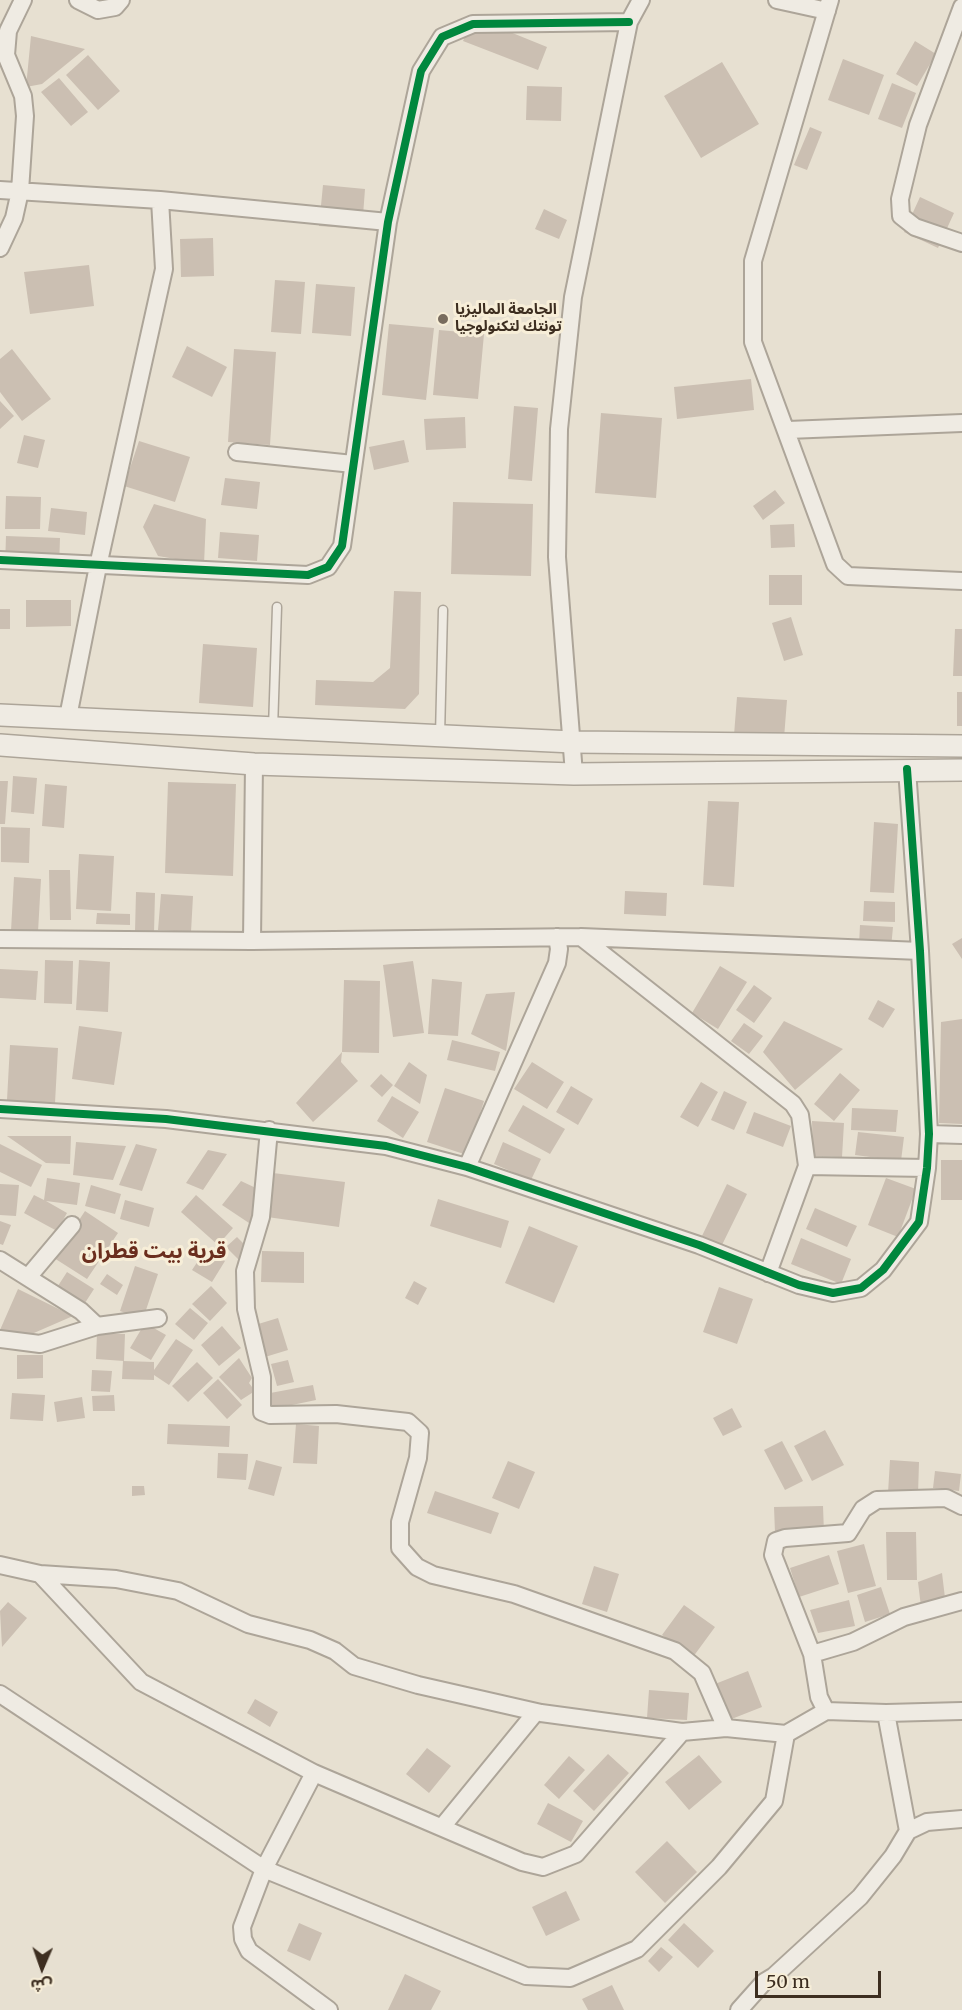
<!DOCTYPE html>
<meta charset="utf-8">
<style>
body{margin:0}
#map{position:relative;width:962px;height:2010px;overflow:hidden;background:#e7e0d1;font-family:Merriweather,"Noto Sans Arabic",serif}
canvas{display:block}
.north{position:absolute;left:12px;top:1938px;width:60px;height:60px;-webkit-text-stroke:4px #f7eed8;paint-order:stroke;rotate:182deg;font-size:16px;font-weight:700;line-height:24px;text-align:center;color:#3d2e20}
.north::after{content:'';display:block;margin:auto;width:21px;height:27px;background:#3d2e20;clip-path:polygon(50% 0,100% 100%,50% 72%,0 100%)}
.scale{position:absolute;left:755px;top:1971px;width:126px;height:27px;box-sizing:border-box;border:3px solid #3d2e20;border-top:0;padding-left:8px;font-size:18px;line-height:21px;white-space:nowrap;color:#3d2e20;-webkit-text-stroke:4px #f7eed8;paint-order:stroke}
</style>
<div id="map">
<canvas width="962" height="2010"></canvas>
<div class="north">ش</div>
<div class="scale">50 m</div>
</div>
<script>
const ctx = document.querySelector('canvas').getContext('2d');
ctx.lineJoin = 'round';
function fillPath(path, color) { ctx.fillStyle = color; ctx.fill(path, 'evenodd'); }
const poly = rows => new Path2D(rows.map(r => 'M' + r).join(''));
function trace(path, color, width, dash) { ctx.strokeStyle = color; ctx.lineWidth = width; ctx.lineCap = dash ? 'butt' : 'round'; ctx.setLineDash(dash || []); ctx.stroke(path); }
function write(font, color, halo, rows, align = 'center') {
  ctx.font = font + ' Merriweather,"Noto Sans Arabic",serif'; ctx.lineWidth = 6; ctx.setLineDash([]); ctx.textBaseline = 'middle'; ctx.strokeStyle = halo; ctx.fillStyle = color; for (const [text, x, y, turn = 0] of rows) {
    ctx.save(); ctx.translate(x, y); ctx.rotate((+turn || 0) * Math.PI / 180); ctx.textAlign = isNaN(turn) ? turn : align; if (halo) ctx.strokeText(text, 0, 0); ctx.fillText(text, 0, 0); ctx.restore();
  }
}
const building = poly([
 [473,17,547,47,538,70,463,41],
 [31,36,85,49,42,84,26,87],
 [915,41,936,54,917,86,896,74],
 [88,55,120,91,98,110,66,75],
 [843,59,884,75,869,115,828,100],
 [722,62,759,124,701,158,664,96],
 [59,78,88,112,71,126,41,92],
 [892,83,916,93,902,128,878,119],
 [527,86,562,87,561,121,526,120],
 [810,127,822,132,807,170,794,165],
 [323,185,365,189,362,229,319,226],
 [920,197,954,213,938,248,904,232],
 [544,209,567,220,559,239,535,229],
 [213,238,214,276,181,277,180,239],
 [89,265,94,306,30,314,24,272],
 [275,280,305,282,301,334,271,332],
 [316,284,355,287,351,336,312,333],
 [389,324,434,328,426,400,382,395],
 [439,330,484,334,478,399,433,395],
 [187,346,227,367,212,397,172,377],
 [12,349,51,399,22,421,0,392,0,359],
 [234,349,276,352,270,445,228,442],
 [751,379,754,410,677,419,674,387],
 [0,401,14,416,0,429],
 [514,406,538,408,532,481,508,479],
 [601,413,662,418,656,498,595,493],
 [465,417,466,448,426,450,424,419],
 [24,435,45,440,38,468,17,463],
 [404,440,409,462,374,470,369,447],
 [139,441,190,457,175,502,124,486],
 [225,478,260,482,257,509,221,505],
 [775,490,785,503,763,520,753,506],
 [6,496,41,497,40,529,5,529],
 [453,502,533,504,531,576,451,574],
 [154,504,206,519,204,564,158,556,143,527],
 [51,508,87,512,85,535,48,531],
 [794,524,795,547,771,548,770,525],
 [220,532,259,535,257,561,218,558],
 [6,536,60,538,59,568,5,566],
 [769,575,802,575,802,605,769,605],
 [394,591,421,592,419,694,405,709,315,705,316,680,373,682,390,668],
 [26,600,71,600,71,626,26,627],
 [0,609,10,609,10,629,0,629],
 [791,617,803,655,784,661,772,623],
 [955,629,962,629,962,676,953,676],
 [203,644,257,648,253,707,199,703],
 [957,692,962,692,962,726,957,726],
 [737,697,787,700,784,738,734,735],
 [13,776,37,778,34,814,11,812],
 [0,781,8,781,5,824,0,824],
 [168,782,236,784,233,876,165,873],
 [45,784,67,786,64,828,42,826],
 [708,801,739,802,734,887,703,885],
 [874,822,898,824,894,893,870,892],
 [1,827,30,828,29,863,1,862],
 [79,854,114,856,111,911,76,909],
 [49,870,70,870,71,920,50,920],
 [14,877,41,879,38,932,11,931],
 [625,891,667,893,666,916,624,914],
 [136,892,155,893,154,933,135,932],
 [161,894,193,896,191,932,158,930],
 [864,901,895,902,895,922,863,921],
 [97,913,130,914,130,925,96,924],
 [860,925,893,927,891,948,859,945],
 [962,938,962,959,952,944],
 [45,960,73,961,72,1004,44,1003],
 [79,960,110,962,108,1012,76,1010],
 [413,961,424,1033,393,1037,383,965],
 [720,966,747,982,718,1029,692,1013],
 [0,969,38,971,36,1000,0,998],
 [432,979,462,982,458,1036,428,1034],
 [344,980,380,981,379,1053,342,1052],
 [754,985,772,998,754,1023,736,1010],
 [515,992,506,1051,471,1034,486,994],
 [878,1000,895,1009,883,1028,868,1019],
 [962,1019,962,1124,939,1123,941,1022],
 [784,1021,843,1049,795,1090,763,1052],
 [744,1023,763,1036,749,1054,731,1041],
 [79,1026,122,1032,114,1085,72,1079],
 [452,1040,500,1052,495,1071,447,1060],
 [10,1045,58,1048,55,1103,7,1100],
 [342,1052,341,1062,358,1081,313,1122,296,1103],
 [409,1062,427,1075,420,1104,394,1086],
 [532,1062,564,1082,547,1109,514,1089],
 [840,1073,860,1090,834,1121,814,1104],
 [381,1074,393,1085,382,1097,370,1086],
 [701,1082,718,1092,698,1127,680,1117],
 [571,1086,593,1099,578,1125,556,1112],
 [445,1088,484,1101,467,1155,427,1142],
 [724,1091,747,1102,734,1130,711,1120],
 [392,1096,419,1112,403,1138,377,1121],
 [523,1105,565,1129,550,1154,508,1131],
 [852,1108,898,1110,896,1132,851,1130],
 [754,1112,791,1126,783,1147,746,1133],
 [812,1121,844,1123,842,1157,813,1156],
 [858,1132,904,1137,901,1161,855,1155],
 [7,1136,71,1136,70,1164,46,1163],
 [76,1142,126,1146,113,1180,73,1175],
 [503,1142,541,1159,531,1180,494,1164],
 [0,1144,42,1165,31,1187,0,1172],
 [136,1144,157,1149,142,1191,119,1185],
 [208,1150,227,1154,203,1190,186,1183],
 [941,1160,962,1160,962,1200,941,1200],
 [273,1173,345,1182,339,1227,267,1217],
 [47,1178,80,1183,77,1205,46,1201,67,1213,57,1231,24,1213,34,1195,44,1200],
 [886,1178,916,1189,898,1237,868,1225],
 [241,1181,258,1189,252,1225,222,1205],
 [0,1184,19,1185,16,1216,0,1215],
 [727,1184,747,1194,721,1247,701,1238],
 [91,1185,121,1194,115,1214,85,1206],
 [196,1195,233,1228,218,1245,181,1212],
 [438,1199,509,1221,501,1248,430,1226],
 [125,1200,154,1208,149,1227,120,1219],
 [815,1208,857,1226,847,1247,806,1229],
 [85,1211,118,1233,87,1279,54,1258],
 [0,1221,11,1225,3,1245,0,1244],
 [529,1226,578,1246,554,1303,505,1283],
 [237,1237,250,1250,240,1261,226,1247],
 [801,1238,851,1259,841,1284,791,1264],
 [206,1249,225,1261,212,1282,192,1270],
 [262,1251,304,1252,304,1283,261,1282],
 [135,1266,158,1274,143,1319,120,1311],
 [67,1272,94,1289,83,1306,56,1289],
 [107,1274,123,1285,117,1295,100,1284],
 [414,1281,427,1288,418,1305,405,1298],
 [211,1286,227,1303,210,1321,192,1304],
 [719,1287,753,1299,737,1344,703,1332],
 [18,1289,73,1316,27,1336,0,1330],
 [190,1308,208,1323,194,1340,175,1324],
 [278,1318,288,1350,265,1357,255,1325],
 [145,1323,166,1335,151,1360,130,1348],
 [222,1326,241,1348,219,1366,201,1345],
 [97,1333,125,1334,124,1361,96,1359],
 [176,1339,193,1350,169,1385,154,1375,154,1380,122,1379,123,1361,154,1362,154,1370],
 [17,1355,43,1355,43,1378,17,1379],
 [239,1358,252,1378,249,1383,255,1391,241,1400,219,1377],
 [288,1360,294,1382,277,1386,271,1364],
 [197,1362,213,1378,188,1402,172,1386],
 [92,1370,112,1371,110,1392,91,1391],
 [218,1379,242,1405,227,1419,203,1393],
 [313,1385,316,1400,268,1410,265,1394],
 [12,1393,45,1395,43,1421,10,1419],
 [114,1395,115,1411,93,1411,92,1396],
 [82,1397,85,1418,57,1422,54,1402],
 [732,1408,742,1427,723,1436,713,1418],
 [168,1424,230,1426,229,1447,167,1444],
 [296,1424,319,1426,317,1464,293,1463],
 [825,1430,844,1465,812,1481,794,1446],
 [782,1441,803,1481,785,1490,764,1450],
 [218,1453,248,1454,246,1480,217,1478],
 [256,1460,282,1467,274,1496,248,1489],
 [890,1460,919,1462,918,1495,888,1493],
 [508,1461,535,1472,519,1509,492,1498],
 [935,1471,961,1474,959,1491,933,1488],
 [132,1486,144,1486,145,1495,132,1496],
 [435,1491,499,1513,491,1534,427,1513],
 [823,1506,824,1533,775,1533,774,1507],
 [886,1532,916,1532,917,1580,887,1580],
 [864,1544,876,1586,848,1593,837,1551],
 [829,1555,839,1584,799,1597,790,1568],
 [594,1566,619,1574,607,1612,582,1604],
 [942,1573,945,1598,921,1607,918,1582],
 [881,1587,890,1614,865,1622,857,1595],
 [849,1600,855,1626,818,1633,810,1610],
 [8,1602,27,1618,2,1647,0,1611],
 [684,1605,715,1627,693,1657,662,1635],
 [748,1671,762,1707,729,1720,715,1684],
 [649,1690,689,1693,687,1720,647,1718],
 [255,1699,278,1712,270,1727,247,1713],
 [427,1748,451,1766,429,1793,406,1774],
 [608,1754,629,1773,594,1811,573,1791],
 [699,1755,722,1782,689,1810,665,1782],
 [569,1756,585,1770,559,1799,544,1785],
 [548,1803,583,1821,571,1842,537,1824],
 [667,1841,697,1872,665,1903,635,1872],
 [566,1891,580,1920,546,1936,532,1907],
 [299,1923,322,1933,310,1961,287,1951],
 [684,1923,714,1951,698,1968,668,1940],
 [661,1947,673,1957,659,1972,648,1961],
 [405,1974,441,1991,431,2010,388,2010],
 [612,1985,624,2010,588,2010,582,1999]
]);
const service = poly([
 [273,729,277,607],
 [440,736,443,610]
]);
const minor = poly([
 [78,0,98,10,115,7,121,0],
 [777,0,827,11],
 [830,0,753,261,753,342,835,564,848,576,962,581],
 [962,7,918,125,900,199,901,216,915,227,962,243],
 [0,190,160,200,388,222],
 [0,248,14,218,20,191,25,116,23,96,6,55,8,31,23,0],
 [788,430,962,423],
 [237,452,353,464],
 [0,560,308,575,328,567,342,546,388,222,421,71,442,37,473,24,629,22],
 [68,717,98,566,164,269,160,200],
 [574,774,557,557,559,429,573,297,629,22,641,0],
 [581,937,793,1104,800,1115,807,1166,768,1273],
 [0,939,252,941,581,937,920,951],
 [252,941,254,764],
 [0,1109,166,1119,386,1146,467,1167,699,1245,799,1285,833,1293,861,1288,883,1270,919,1222,927,1168,929,1134,920,951,907,769],
 [269,1130,261,1217,245,1271,246,1309,262,1377,262,1412,270,1415,336,1414,408,1422,420,1433,418,1458,400,1522,400,1548,417,1567,433,1575,514,1594,675,1651,702,1673,726,1728],
 [929,1134,962,1135],
 [807,1166,927,1168],
 [467,1167,557,963,559,949,557,937],
 [0,1260,81,1311,97,1326],
 [29,1276,72,1225],
 [0,1339,40,1344,97,1326,158,1318],
 [0,1565,40,1574,116,1579,178,1591,248,1624,310,1640,335,1651,354,1666,418,1685,541,1713,682,1732,726,1728,786,1734,826,1711],
 [40,1574,141,1682,314,1773,522,1862,543,1867,576,1854,682,1732],
 [962,1601,904,1617,853,1642,812,1654,819,1697,826,1711,886,1713,962,1711],
 [812,1654,773,1555,776,1541,785,1538,848,1533,863,1509,877,1500,946,1498,962,1506],
 [0,1694,264,1869,526,1976,570,1978,637,1949,719,1867,774,1801,786,1734],
 [314,1773,264,1869,242,1927,243,1939,249,1951,329,2010],
 [442,1827,536,1712],
 [908,1831,927,1822,962,1819],
 [739,2010,764,1982,774,1976,860,1897,893,1856,908,1831,886,1713]
]);
const tertiary = poly([
 [0,715,573,742,962,746],
 [0,745,254,764,574,774,962,770]
]);
const cycleway = poly([
 [0,560,308,575,328,567,342,546,388,222,421,71,442,37,473,24,629,22],
 [0,1109,166,1119,386,1146,467,1167,699,1245,799,1285,833,1293,861,1288,883,1270,919,1222,927,1168,929,1134,920,951,907,769]
]);
const markers = [
 [443,319,6,"#786c5e"]
];
const poiNames = [
 ["الجامعة الماليزيا",455,310],
 ["تونتك لتكنولوجيا",455,327]
];
const districtNames = [
 ["قرية بيت قطران",154,1252]
];
fillPath(building, '#cbbfb2');
trace(service, '#ada599', 11);
trace(minor, '#ada599', 20);
trace(tertiary, '#ada599', 24);
trace(service, '#efebe3', 8);
trace(minor, '#efebe3', 16);
trace(tertiary, '#efebe3', 21);
trace(cycleway, '#00873e', 8);
for (const [x, y, r, color] of markers) { const dot = new Path2D(); dot.arc(x, y, r, 0, 2 * Math.PI); ctx.fillStyle = color; ctx.fill(dot); trace(dot, '#f7eed8', 2); }
write('bold 15px', '#3d2e20', '#f7eed8', poiNames, 'left');
write('bold 21px', '#6b2e1e', '#f7eed8', districtNames);
</script>
